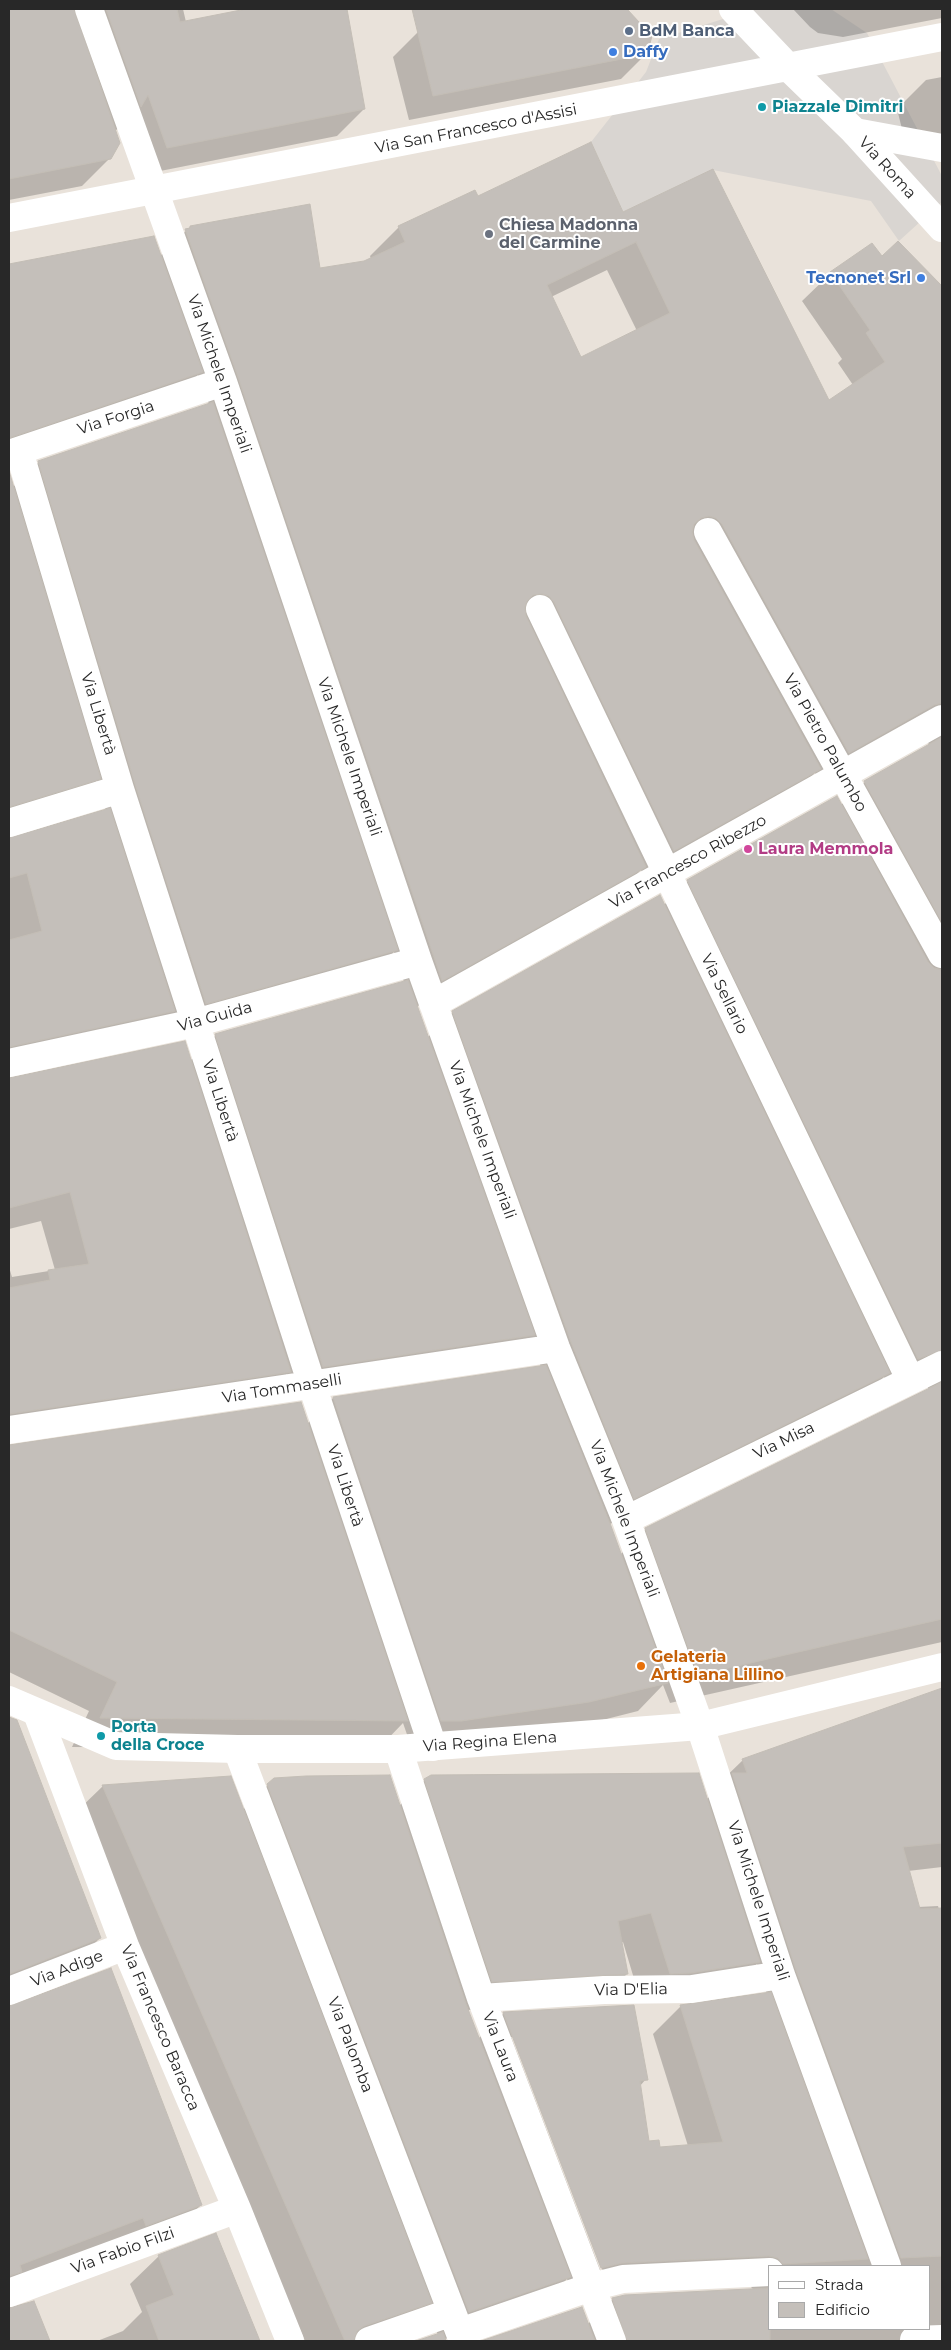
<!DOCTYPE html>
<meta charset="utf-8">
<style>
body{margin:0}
#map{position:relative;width:951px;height:2350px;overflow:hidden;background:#e9e2da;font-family:Montserrat,sans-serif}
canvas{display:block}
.frame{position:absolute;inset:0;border:10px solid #282828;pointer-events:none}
.legend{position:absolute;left:768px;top:2265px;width:162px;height:65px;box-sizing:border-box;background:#fff;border:1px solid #a9a9a9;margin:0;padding:6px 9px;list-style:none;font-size:15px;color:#282828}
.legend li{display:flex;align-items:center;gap:10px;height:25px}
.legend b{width:25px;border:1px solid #a9a9a9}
</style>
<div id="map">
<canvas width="951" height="2350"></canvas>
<div class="frame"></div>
<ul class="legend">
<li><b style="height:6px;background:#fff"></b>Strada</li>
<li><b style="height:14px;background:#c4bfba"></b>Edificio</li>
</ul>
</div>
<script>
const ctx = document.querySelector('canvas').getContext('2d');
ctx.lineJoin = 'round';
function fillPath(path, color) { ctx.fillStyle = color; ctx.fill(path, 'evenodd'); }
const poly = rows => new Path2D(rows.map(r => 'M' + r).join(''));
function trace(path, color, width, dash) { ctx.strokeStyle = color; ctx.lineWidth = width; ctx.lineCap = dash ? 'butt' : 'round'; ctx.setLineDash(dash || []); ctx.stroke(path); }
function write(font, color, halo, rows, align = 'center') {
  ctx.font = font + ' Montserrat,sans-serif'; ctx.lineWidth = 4; ctx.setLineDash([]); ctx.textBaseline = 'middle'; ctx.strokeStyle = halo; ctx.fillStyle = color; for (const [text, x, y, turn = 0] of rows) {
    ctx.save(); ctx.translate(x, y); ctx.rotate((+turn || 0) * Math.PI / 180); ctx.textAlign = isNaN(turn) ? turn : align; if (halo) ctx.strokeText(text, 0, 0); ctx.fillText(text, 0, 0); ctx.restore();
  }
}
const plaza = poly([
 [755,9,831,9,867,33,942,176,942,202,899,241,871,201,713,170,623,212,591,142,646,72,659,39]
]);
const shadow = poly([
 [9,9,183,9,186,22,251,9,333,9,340,45,364,109,337,136,140,175,122,125,115,131,110,158,82,186,9,200],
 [419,9,625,9,650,37,646,54,621,79,409,120,393,57,418,32,424,31],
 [793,9,942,9,942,18,843,37,818,33,810,27],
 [942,77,942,143,904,137,897,109,926,80],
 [477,197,623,214,829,402,853,385,838,363,842,359,802,301,831,273,871,245,882,257,898,243,942,288,942,1642,670,1703,663,1685,638,1711,559,1731,412,1749,403,1723,378,1749,72,1747,89,1711,9,1672,9,1446,307,1424,333,1398,541,1367,530,1338,294,1395,287,1374,261,1400,9,1438,9,1267,12,1277,55,1270,41,1221,9,1229,9,1079,190,1061,216,1035,404,982,394,952,368,979,177,1032,171,1014,145,1040,9,1069,9,839,106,811,97,781,70,807,9,826,9,476,12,488,39,462,209,404,198,375,173,401,9,456,9,266,153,237,160,256,190,227,319,270,364,262,371,259,370,256,399,227],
 [607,270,637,331,580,358,551,297],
 [928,741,929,746,865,782,840,806,688,881,664,905,453,1012,427,1038,416,1007,616,895,641,870,645,879,791,797,815,773,820,781],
 [884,1377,889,1387,928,1386,928,1390,646,1529,620,1555,610,1524,859,1402],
 [942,1689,942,1867,908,1871,918,1907,938,1906,942,1919,942,2341,485,2341,581,2308,588,2324,613,2299,754,2290,750,2286,573,2295,567,2279,541,2306,445,2339,446,2341,419,2341,438,2335,427,2306,402,2330,370,2341,305,2341,75,1813,103,1786,242,1811,268,1785,399,1806,425,1780,706,1800,716,1790,715,1787,743,1760],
 [623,1942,641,2002,730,1991,757,1964,767,1994,681,2006,653,2034,688,2146,659,2148,648,2142,640,2086,646,2079,504,2013,478,2039,467,2010,598,2003,627,1974,621,1943],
 [511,2037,514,2037,604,2274,602,2275],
 [770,2266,930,2266,930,2329,770,2329],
 [9,1759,33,1766,100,1938,71,1967,9,1991],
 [14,2007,201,2205,172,2233,9,2286,9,2008],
 [216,2235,259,2341,97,2341,123,2331,142,2312,130,2284,159,2256],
 [33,2302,48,2341,9,2341,9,2309]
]);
const building = poly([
 [9,9,74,9,120,143,111,159,9,179,9,9],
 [106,9,177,9,180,22,246,9,347,9,365,109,167,148,148,95,141,107,106,9],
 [412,9,627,9,652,36,647,54,433,96,412,9],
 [591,142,623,212,713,169,829,400,885,362,866,333,870,330,830,272,872,243,882,256,898,241,942,286,942,703,934,705,849,753,722,524,716,518,709,516,701,518,694,524,692,532,694,540,821,769,674,851,554,602,549,596,542,594,533,595,527,601,525,607,526,616,646,867,442,981,238,377,185,229,190,228,190,226,310,204,320,268,364,261,405,242,398,226,475,190,478,196,591,142],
 [636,242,670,313,581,357,547,285,636,242],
 [154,236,203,372,9,438,9,264,154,236],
 [213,402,398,950,206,1004,135,784,38,461,213,402],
 [9,471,101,779,9,807,9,471],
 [942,737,942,922,864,781,942,737],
 [837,796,928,962,934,968,942,970,942,1350,918,1359,687,880,837,796],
 [110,808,175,1011,9,1047,9,940,42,931,27,873,9,878,9,838,110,808],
 [660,895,890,1373,634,1499,571,1342,452,1011,660,895],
 [408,980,535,1335,323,1367,215,1034,408,980],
 [185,1041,291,1372,9,1414,9,1288,50,1280,48,1270,89,1264,70,1192,9,1208,9,1078,185,1041],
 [546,1365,611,1526,668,1683,589,1702,461,1721,441,1721,333,1397,546,1365],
 [942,1382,942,1619,698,1675,645,1528,942,1382],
 [301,1402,408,1721,100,1718,117,1682,9,1630,9,1445,301,1402],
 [942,1688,942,1843,903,1847,920,1909,942,1908,942,2256,901,2258,796,1970,732,1773,747,1773,742,1759,942,1688],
 [9,1717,17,1720,101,1938,9,1974,9,1717],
 [699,1773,760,1962,691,1973,670,1974,651,1913,618,1921,628,1974,492,1982,424,1779,431,1775,699,1773],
 [390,1775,466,2004,571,2277,469,2312,267,1784,274,1778,306,1776,390,1775],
 [231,1776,432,2303,364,2326,357,2331,354,2341,345,2341,102,1785,231,1776],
 [111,1968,202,2205,146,2226,143,2218,20,2265,22,2272,9,2276,9,2006,111,1968],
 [771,1992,868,2259,783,2264,778,2258,769,2256,622,2263,601,2268,503,2012,634,2005,648,2080,640,2081,649,2141,659,2140,660,2147,723,2142,680,2005,771,1992],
 [216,2233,260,2341,159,2341,146,2306,174,2295,158,2255,216,2233],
 [770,2288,770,2341,627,2341,612,2298,625,2295,770,2288],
 [34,2301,50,2341,9,2341,9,2308,34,2301],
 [582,2307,595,2341,481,2341,582,2307],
 [443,2332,446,2341,416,2341,443,2332]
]);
const street = poly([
 [89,9,223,382,418,961,556,1348,626,1520,700,1726,781,1975,887,2266],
 [855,132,942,148],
 [19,451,120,789,312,1385,433,1747],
 [9,454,223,382],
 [708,532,942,954],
 [540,609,910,1379],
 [9,823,120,789],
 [433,1004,942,719],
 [9,1063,195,1023,418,961],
 [9,1430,556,1348],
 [626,1520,942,1365],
 [37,1713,125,1946,237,2209,290,2341],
 [237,1749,463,2341],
 [398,1749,481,1998,612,2341],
 [9,1991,125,1946],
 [481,1998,604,1990,692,1989,781,1975],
 [9,2293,237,2209],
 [460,2332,591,2287,623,2279,770,2272],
 [914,2340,942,2339],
 [369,2341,452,2312]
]);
const secondary = poly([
 [733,9,788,67,855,132,942,228],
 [9,218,942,37],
 [9,1700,116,1746,237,1749,398,1749,700,1726,942,1667]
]);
const markers = [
 [629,31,5,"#5c6f8a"],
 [613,52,5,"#3f7fe0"],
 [762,107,5,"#0f9aa8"],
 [489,234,5,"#6b7280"],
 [921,278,5,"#3f7fe0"],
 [748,849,5,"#d1479c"],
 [641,1666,5,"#e8710a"],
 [101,1736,5,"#0f9aa8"]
];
const serviceNames = [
 ["BdM Banca",639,31]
];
const shopNames = [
 ["Daffy",623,52],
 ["Tecnonet Srl",911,278,"right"]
];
const cultureNames = [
 ["Piazzale Dimitri",772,107],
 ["Porta",111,1727],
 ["della Croce",111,1745]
];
const streetNames = [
 ["Via San Francesco d'Assisi",476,129,-11],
 ["Via Roma",887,168,48],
 ["Via Michele Imperiali",219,374,71],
 ["Via Forgia",116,418,-18],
 ["Via Libertà",98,714,73],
 ["Via Pietro Palumbo",825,743,61],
 ["Via Michele Imperiali",349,757,71],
 ["Via Francesco Ribezzo",688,862,-29],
 ["Via Sellario",724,994,64],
 ["Via Guida",215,1017,-15],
 ["Via Libertà",220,1101,72],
 ["Via Michele Imperiali",482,1140,70],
 ["Via Tommaselli",282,1389,-9],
 ["Via Misa",784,1441,-26],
 ["Via Libertà",345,1486,72],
 ["Via Michele Imperiali",624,1519,69],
 ["Via Regina Elena",490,1742,-4],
 ["Via Michele Imperiali",758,1901,72],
 ["Via Adige",67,1969,-21],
 ["Via D'Elia",631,1990,-1],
 ["Via Francesco Baracca",160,2028,67],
 ["Via Palomba",350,2045,69],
 ["Via Laura",500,2047,69],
 ["Via Fabio Filzi",123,2251,-20]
];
const worshipNames = [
 ["Chiesa Madonna",499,225],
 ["del Carmine",499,243]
];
const hotelNames = [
 ["Laura Memmola",758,849]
];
const foodNames = [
 ["Gelateria",651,1657],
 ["Artigiana Lillino",651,1675]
];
fillPath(plaza, '#d9d5d1');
fillPath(shadow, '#0003');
fillPath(building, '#c4bfba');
trace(building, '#c3bdb5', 1);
trace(street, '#fff', 28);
trace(secondary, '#fff', 28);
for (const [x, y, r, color] of markers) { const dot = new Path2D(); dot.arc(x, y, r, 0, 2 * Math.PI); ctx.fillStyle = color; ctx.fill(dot); trace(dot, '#fff', 2); }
write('bold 16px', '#4e5e75', '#fff', serviceNames, 'left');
write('bold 16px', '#366cbe', '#fff', shopNames, 'left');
write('bold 16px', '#0d838f', '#fff', cultureNames, 'left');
write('16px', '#282828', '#fff', streetNames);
write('bold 16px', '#5b616d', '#fff', worshipNames, 'left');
write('bold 16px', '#b23c85', '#fff', hotelNames, 'left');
write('bold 16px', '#c56008', '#fff', foodNames, 'left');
</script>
